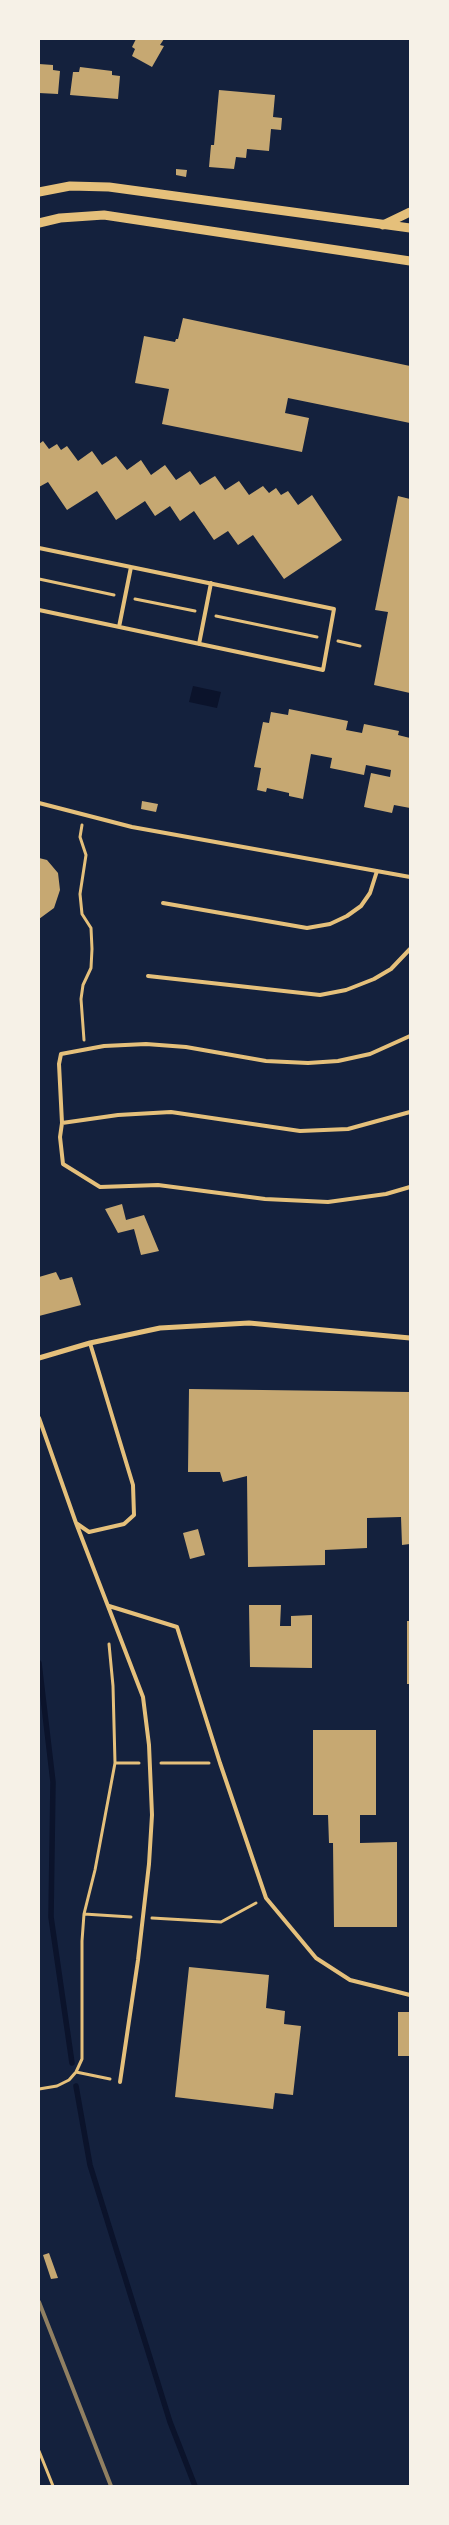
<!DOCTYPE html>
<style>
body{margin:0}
#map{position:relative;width:449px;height:2525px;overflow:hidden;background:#14213d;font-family:"Asap Condensed",sans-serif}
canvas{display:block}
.frame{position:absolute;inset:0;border:40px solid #f6f1e7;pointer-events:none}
</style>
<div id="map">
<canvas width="449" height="2525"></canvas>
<div class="frame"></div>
</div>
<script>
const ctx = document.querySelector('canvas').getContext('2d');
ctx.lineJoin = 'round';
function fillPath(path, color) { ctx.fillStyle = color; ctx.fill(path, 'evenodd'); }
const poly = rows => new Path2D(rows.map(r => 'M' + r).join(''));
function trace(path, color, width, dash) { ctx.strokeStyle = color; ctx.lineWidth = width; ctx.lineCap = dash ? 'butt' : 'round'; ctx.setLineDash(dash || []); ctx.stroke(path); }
const water = poly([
 [193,686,221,692,217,708,189,702]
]);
const stream = poly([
 [39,1663,53,1782,51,1917,72,2063],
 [76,2086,90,2165,170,2422,195,2486]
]);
const building = poly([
 [136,39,164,39,160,45,164,46,152,67,132,56,135,49,132,47],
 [39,64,53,65,53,70,60,71,58,94,39,93],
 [80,67,112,71,112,75,120,76,118,99,70,95,73,72,79,72],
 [219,90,275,95,273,117,282,118,281,130,271,129,269,151,247,149,246,158,236,157,234,169,209,167,211,145,214,145],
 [176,169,187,170,186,177,176,175],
 [183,318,410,366,410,423,288,398,285,413,309,418,302,452,162,424,169,389,135,383,144,336,175,342,176,339,178,339],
 [43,441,49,449,57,444,61,450,67,446,78,461,92,451,102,465,116,456,127,470,141,460,151,475,165,465,176,480,190,471,200,485,215,476,225,490,239,481,249,495,263,486,269,493,276,488,281,495,288,491,298,505,312,495,342,540,284,579,253,535,238,545,228,531,214,540,194,511,180,521,170,506,155,516,145,501,116,520,97,491,67,510,48,482,39,487,39,444],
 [398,496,410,499,410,693,374,685,388,612,375,610],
 [289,709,348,721,346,730,362,733,364,724,399,731,398,735,410,738,410,808,394,805,392,813,364,807,371,773,390,777,391,770,366,765,364,775,330,768,332,758,311,754,303,799,289,796,289,793,267,788,266,792,257,790,261,768,254,767,263,722,269,723,271,712,288,715],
 [142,801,158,804,156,812,141,809],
 [39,858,47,860,58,873,60,890,54,908,39,919],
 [122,1204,126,1220,144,1215,159,1251,141,1255,134,1229,118,1233,105,1209],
 [56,1272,60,1280,72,1277,81,1305,39,1316,39,1277],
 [189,1389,410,1392,410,1544,402,1545,401,1517,367,1518,367,1548,325,1550,325,1565,248,1567,247,1476,223,1482,220,1472,188,1472],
 [198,1529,205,1555,190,1559,183,1533],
 [249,1605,281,1605,280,1626,291,1626,291,1616,312,1615,312,1668,250,1667],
 [407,1621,410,1621,410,1684,407,1684],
 [313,1730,376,1730,376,1815,360,1815,360,1843,397,1842,397,1927,334,1927,333,1843,329,1843,328,1815,313,1815],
 [189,1967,269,1975,266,2008,285,2011,284,2024,301,2026,293,2095,275,2093,273,2109,175,2097],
 [398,2012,410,2012,410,2056,398,2056],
 [49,2253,58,2278,51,2279,43,2255]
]);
const path = poly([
 [39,579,114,595],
 [135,599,195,611],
 [216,616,317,637],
 [338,641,360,646],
 [82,825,80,837,86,855,80,894,82,914,91,928,92,949,91,968,83,985,81,999,84,1040],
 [115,1763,139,1763],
 [161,1763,209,1763],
 [84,1914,131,1917],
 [152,1918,221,1922,256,1903],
 [76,2072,110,2079],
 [39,2089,57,2086,69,2080,76,2072,82,2059,82,1941,84,1914,95,1870,115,1763,113,1686,109,1644],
 [39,2451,53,2486]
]);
const service = poly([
 [39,548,334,609,323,670,39,610],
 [119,627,131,567],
 [199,644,211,583],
 [39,803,132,827,410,877],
 [163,903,307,928,330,924,347,916,361,906,370,893,377,871],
 [148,976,320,995,346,990,374,979,391,969,410,949],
 [410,1036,370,1054,338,1061,308,1063,266,1061,186,1047,146,1044,104,1046,61,1054,59,1064,62,1123,118,1115,171,1112,300,1131,348,1129,410,1112],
 [62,1123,60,1137,63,1164,100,1187,158,1185,265,1199,328,1202,386,1194,410,1187],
 [39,1418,76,1523,89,1532,124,1524,134,1515,133,1485,90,1343],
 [76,1523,143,1697,149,1745,152,1815,149,1864,138,1960,120,2082],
 [109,1606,177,1627,220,1763,266,1898,316,1958,350,1980,410,1995]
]);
const minor = poly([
 [39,1358,90,1343,160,1328,249,1323,410,1338]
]);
const tertiary = poly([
 [39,192,70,186,109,187,410,228],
 [39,223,60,218,104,215,410,261],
 [383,225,410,212]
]);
const rail = poly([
 [39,2302,111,2486]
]);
fillPath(water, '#0b132b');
trace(stream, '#0b132b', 5.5);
fillPath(building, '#c6a872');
trace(path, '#e5c07b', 3);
trace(service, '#e5c07b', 4);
trace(minor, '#e5c07b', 5);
trace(tertiary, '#e5c07b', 9);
trace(rail, '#918062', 4);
</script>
